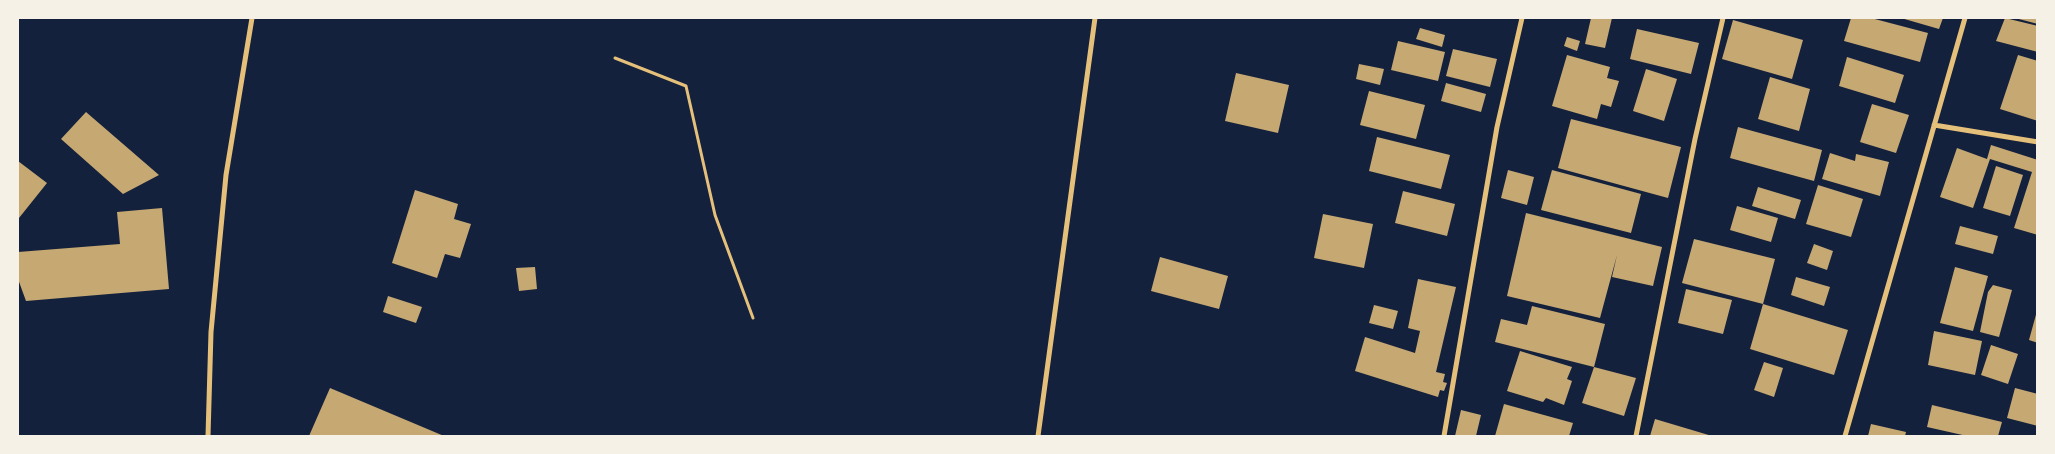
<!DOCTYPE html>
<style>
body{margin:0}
#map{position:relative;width:2055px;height:454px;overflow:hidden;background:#14213d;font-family:"Exo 2",sans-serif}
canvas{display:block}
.frame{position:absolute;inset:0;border:19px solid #f6f1e7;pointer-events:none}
</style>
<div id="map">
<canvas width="2055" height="454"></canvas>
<div class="frame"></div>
</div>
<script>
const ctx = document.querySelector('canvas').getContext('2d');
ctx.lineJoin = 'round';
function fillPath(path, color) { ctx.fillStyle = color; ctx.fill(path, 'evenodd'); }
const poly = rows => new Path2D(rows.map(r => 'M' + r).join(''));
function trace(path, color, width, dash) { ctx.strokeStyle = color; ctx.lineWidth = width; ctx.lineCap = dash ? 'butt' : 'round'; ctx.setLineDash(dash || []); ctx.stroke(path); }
const building = poly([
 [1591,18,1612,18,1605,48,1585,44],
 [1851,18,1871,18,1928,33,1920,62,1844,41],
 [1901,18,1943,18,1939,29],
 [2005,18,2038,26,2038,52,1996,41],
 [2015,18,2038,18,2038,24],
 [1733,20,1803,40,1792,79,1722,59],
 [1420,28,1445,35,1442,47,1416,39],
 [1637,29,1699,43,1691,74,1630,59],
 [1567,37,1580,41,1577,51,1564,46],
 [1398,41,1445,52,1438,81,1391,70],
 [1453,49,1497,59,1490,87,1446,76],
 [1567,55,1610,67,1607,78,1619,81,1611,107,1601,104,1597,119,1552,106],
 [2018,55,2038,61,2038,121,2000,109],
 [1847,57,1904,75,1895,103,1839,86],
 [1359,64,1384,69,1380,85,1356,79],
 [1646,69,1677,79,1664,121,1633,111],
 [1236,73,1289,85,1278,133,1225,121],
 [1770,77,1810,89,1799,131,1758,119],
 [1446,83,1486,94,1481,112,1441,101],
 [1369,91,1425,105,1416,139,1360,125],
 [1872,104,1909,115,1896,153,1860,142],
 [86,112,159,175,123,194,61,139],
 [1571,119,1681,147,1668,198,1558,168],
 [1738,127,1822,150,1814,181,1730,158],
 [1377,137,1450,155,1441,189,1369,171],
 [1991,145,2038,160,2038,235,2014,228,2032,172,1990,159,1973,208,1940,197,1957,148,1987,159],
 [1830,153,1855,161,1856,154,1889,162,1880,196,1822,179],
 [18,161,47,183,19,218,18,217],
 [1996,166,2023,175,2010,216,1983,208],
 [1508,170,1534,177,1527,205,1501,198],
 [1552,170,1641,194,1631,233,1541,210],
 [1818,185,1863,199,1851,237,1806,224],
 [1758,187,1801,200,1795,219,1752,206],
 [415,190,458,204,454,219,471,224,460,258,445,254,437,278,392,263],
 [1403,191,1455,204,1447,236,1395,223],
 [1737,206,1778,218,1771,242,1730,230],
 [162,208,169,289,26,301,18,279,18,252,120,244,117,212],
 [1526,213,1662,247,1653,286,1612,277,1617,255,1600,318,1507,296],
 [1323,214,1373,224,1364,268,1314,258],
 [1960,226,1998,236,1993,254,1955,244],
 [1694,239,1775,259,1763,304,1848,330,1834,375,1750,349,1763,304,1682,283],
 [1814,244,1833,251,1827,270,1807,263],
 [1160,257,1228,276,1219,309,1151,291],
 [535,267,537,289,519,291,516,268],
 [1955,267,1988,276,1973,331,1940,323],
 [1796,277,1830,287,1824,306,1791,295],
 [1418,279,1456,287,1436,372,1445,374,1443,382,1447,383,1444,391,1440,390,1438,397,1355,371,1365,337,1415,353,1420,331,1408,328],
 [1993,285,2012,290,1999,337,1980,332,1988,292],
 [1686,289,1732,300,1723,334,1678,323],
 [388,296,422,307,416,323,383,312],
 [1374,305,1398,311,1393,329,1369,323],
 [1532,306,1605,324,1594,367,1495,342,1501,319,1527,325],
 [2037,311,2038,311,2038,343,2029,340],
 [1934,331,1982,341,1975,375,1928,365],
 [1991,345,2018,354,2008,384,1981,375],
 [1520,351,1572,367,1567,379,1572,381,1564,405,1546,398,1543,402,1507,391],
 [1764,362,1783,368,1774,397,1754,390],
 [1594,367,1636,378,1624,416,1582,403],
 [330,388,444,436,309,436],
 [2015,388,2038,394,2038,426,2007,418],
 [1504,404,1573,423,1569,436,1495,436],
 [1932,405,2002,422,1998,436,1967,436,1927,427],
 [1461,410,1481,415,1476,436,1455,436],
 [1655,419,1712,436,1650,436],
 [1871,424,1906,432,1905,436,1868,436]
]);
const path = poly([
 [615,58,686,86,715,215,753,318]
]);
const minor = poly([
 [1934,125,2038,142],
 [208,436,211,332,226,175,252,18],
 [1038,436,1095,18],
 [1444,436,1497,127,1522,18],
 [1636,436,1695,139,1723,18],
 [1845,436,1965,18]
]);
fillPath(building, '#c6a872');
trace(path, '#e5c07b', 3);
trace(minor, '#e5c07b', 5);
</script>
